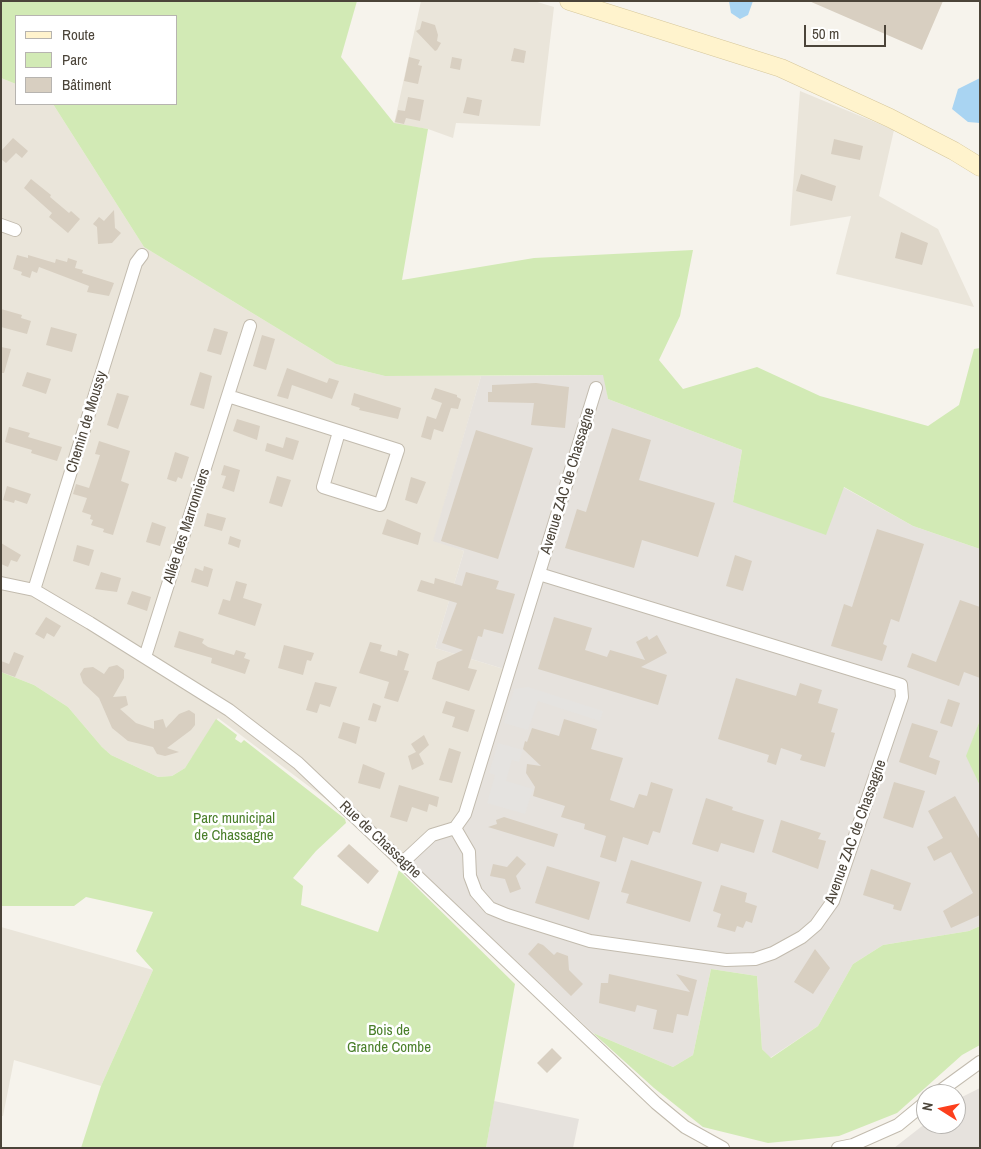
<!DOCTYPE html>
<meta charset="utf-8">
<style>
body{margin:0}
#map{position:relative;width:981px;height:1149px;overflow:hidden;background:#f6f3ec;font-family:"Archivo Narrow",sans-serif}
canvas{display:block}
.frame{position:absolute;inset:0;border:2px solid #4b4439;pointer-events:none}
.legend{position:absolute;left:15px;top:15px;width:162px;height:90px;box-sizing:border-box;background:#fff;border:1px solid #b7b4b0;margin:0;padding:6px 9px;list-style:none;font-size:15px;color:#4b4439}
.legend li{display:flex;align-items:center;gap:10px;height:25px}
.legend b{width:25px;border:1px solid #b7b4b0}
.north{position:absolute;left:916px;top:1084px;width:50px;height:50px;box-sizing:border-box;background:#fff;border:1px solid #b7b4b0;border-radius:50%;rotate:280deg;font-size:14px;font-weight:700;line-height:20px;text-align:center;color:#4b4439}
.north::after{content:'';display:block;margin:auto;width:18px;height:22px;background:#fc3f1d;clip-path:polygon(50% 0,100% 100%,50% 72%,0 100%)}
.scale{position:absolute;left:804px;top:25px;width:82px;height:22px;box-sizing:border-box;border:2px solid #4b4439;border-top:0;padding-left:6px;font-size:15px;line-height:18px;white-space:nowrap;color:#4b4439;-webkit-text-stroke:4px #fff;paint-order:stroke}
</style>
<div id="map">
<canvas width="981" height="1149"></canvas>
<div class="frame"></div>
<ul class="legend">
<li><b style="height:6px;background:#fff3cd"></b>Route</li>
<li><b style="height:14px;background:#d2eab5"></b>Parc</li>
<li><b style="height:14px;background:#d8cfc1"></b>Bâtiment</li>
</ul>
<div class="north">N</div>
<div class="scale">50 m</div>
</div>
<script>
const ctx = document.querySelector('canvas').getContext('2d');
ctx.lineJoin = 'round';
function fillPath(path, color) { ctx.fillStyle = color; ctx.fill(path, 'evenodd'); }
const poly = rows => new Path2D(rows.map(r => 'M' + r).join(''));
function trace(path, color, width, dash) { ctx.strokeStyle = color; ctx.lineWidth = width; ctx.lineCap = dash ? 'butt' : 'round'; ctx.setLineDash(dash || []); ctx.stroke(path); }
function write(font, color, halo, rows, align = 'center') {
  ctx.font = font + ' "Archivo Narrow",sans-serif'; ctx.lineWidth = 5; ctx.setLineDash([]); ctx.textBaseline = 'middle'; ctx.strokeStyle = halo; ctx.fillStyle = color; for (const [text, x, y, turn = 0] of rows) {
    ctx.save(); ctx.translate(x, y); ctx.rotate((+turn || 0) * Math.PI / 180); ctx.textAlign = isNaN(turn) ? turn : align; if (halo) ctx.strokeText(text, 0, 0); ctx.fillText(text, 0, 0); ctx.restore();
  }
}
const residential = poly([
 [421,1,534,1,554,7,540,126,456,123,453,138,428,129,394,124],
 [1,78,16,84,16,104,53,104,144,247,336,364,385,376,481,376,434,540,464,551,435,648,504,669,459,820,395,861,347,815,218,718,185,768,172,776,158,777,111,755,102,747,68,707,34,685,1,672],
 [800,91,894,130,879,196,938,229,974,307,836,274,851,216,790,226],
 [1,927,153,970,101,1086,14,1060,3,1116,1,1116]
]);
const industrial = poly([
 [604,375,608,399,742,450,733,502,843,487,913,526,980,549,980,720,967,756,980,786,980,926,969,931,883,945,853,964,818,1026,770,1058,762,1049,757,976,711,969,693,1055,673,1067,593,1033,403,854,459,820,504,669,435,648,464,551,433,541,481,376],
 [980,1088,980,1148,894,1148,926,1123,956,1124,956,1100],
 [494,1101,579,1119,573,1148,486,1148]
]);
const green = poly([
 [1,1,357,1,341,57,394,123,428,129,402,280,534,258,693,250,680,316,659,360,683,389,757,367,820,396,928,426,959,405,974,349,980,348,980,549,913,526,844,487,826,535,733,502,742,450,608,399,603,375,385,376,336,364,144,247,53,104,176,104,176,16,16,16,16,84,1,78],
 [1,672,34,685,68,707,102,747,111,755,158,777,172,776,185,768,216,719,237,735,235,739,241,743,244,740,345,819,346,823,316,851,293,878,303,886,301,905,378,932,399,870,515,984,486,1148,81,1148,101,1086,153,970,136,951,153,912,86,897,74,906,1,906],
 [980,720,980,786,966,756],
 [980,926,980,1045,962,1055,897,1113,839,1136,768,1143,703,1127,654,1088,593,1033,673,1067,693,1055,711,969,757,976,762,1049,771,1058,818,1026,853,964,883,945,969,931]
]);
const parking = poly([
 [528,687,603,711,600,721,538,701,528,730,504,723,514,689],
 [498,743,523,750,519,762,512,760,506,781,533,789,525,814,487,803,495,775,489,773]
]);
const water = poly([
 [729,1,753,1,748,15,740,19,731,13],
 [980,78,980,123,968,122,952,109,958,89]
]);
const building = poly([
 [809,1,943,1,922,50],
 [422,21,435,25,438,35,437,41,441,43,437,50,435,51,416,31,420,29],
 [514,48,526,51,524,63,511,61],
 [409,57,420,60,418,65,422,66,418,84,404,81],
 [452,57,462,59,460,70,450,68],
 [408,97,424,100,420,121,406,118,404,124,395,122,398,110,405,111],
 [467,97,482,100,479,116,463,113],
 [13,138,28,151,22,158,16,153,6,163,1,159,1,151],
 [834,139,863,146,860,160,831,154],
 [801,174,836,186,832,201,796,191],
 [31,179,51,195,50,197,69,213,71,211,80,219,68,233,49,217,52,213,24,188],
 [114,210,115,228,121,233,112,243,98,244,97,227,93,224,99,217,104,221],
 [901,232,928,243,922,265,895,258],
 [17,255,28,258,28,255,55,263,56,259,67,262,68,258,77,261,75,268,83,270,82,273,114,283,109,296,87,292,89,286,39,267,37,273,32,271,30,278,21,275,22,272,13,269],
 [1,309,22,315,21,318,31,321,27,334,1,327],
 [51,327,77,334,72,352,46,345],
 [214,328,228,332,221,355,207,351],
 [262,335,275,339,266,370,253,366],
 [1,347,11,349,4,373,1,373],
 [287,368,327,383,329,378,339,381,332,399,292,385,288,399,277,396],
 [27,372,51,379,46,394,22,386],
 [200,372,212,376,204,409,190,405],
 [536,383,569,387,565,428,531,425,534,403,488,402,488,392,492,392,492,385],
 [435,388,457,395,457,397,461,399,458,409,451,408,443,432,434,429,431,440,421,437,427,416,436,419,442,403,431,399],
 [117,393,129,396,118,429,107,425],
 [354,393,401,408,398,419,359,410,360,408,351,405],
 [237,419,260,426,257,440,233,431],
 [9,427,30,433,28,437,62,447,57,461,31,453,32,450,5,442],
 [612,428,651,440,639,480,715,503,698,557,642,540,634,568,565,548,577,509,586,512],
 [476,430,533,448,498,559,441,541],
 [286,437,299,441,293,460,265,451,267,443,283,448],
 [99,441,130,451,121,481,129,484,113,535,103,532,104,529,91,525,93,520,90,519,91,515,82,512,87,498,73,494,76,484,89,488,100,455,95,454],
 [175,452,189,457,182,479,178,477,176,482,167,479],
 [224,465,240,470,234,492,222,488,226,476,221,475],
 [277,476,291,480,282,507,269,503],
 [411,477,426,482,417,504,405,500],
 [7,486,31,494,27,504,15,500,14,503,3,500],
 [207,513,226,518,222,531,204,526],
 [387,519,421,533,418,545,382,534],
 [152,522,166,527,160,546,146,542],
 [877,529,924,544,899,622,891,619,883,644,887,646,882,661,831,646,844,604,852,607],
 [230,536,241,540,239,548,228,544],
 [1,543,21,555,17,562,11,560,8,567,1,564],
 [77,545,94,550,89,566,73,561],
 [735,555,752,561,743,591,726,586],
 [204,566,213,569,208,587,191,582,195,568,203,571],
 [101,572,121,578,117,592,95,589],
 [466,572,499,581,496,589,515,594,503,634,484,629,482,637,478,636,468,668,477,670,469,691,432,679,437,662,463,650,442,643,457,603,417,591,421,580,434,584,435,578,462,586],
 [236,581,247,584,243,598,262,604,255,626,218,614,223,599,230,601],
 [132,591,151,597,147,611,127,604],
 [960,600,980,607,980,678,964,672,959,686,907,667,912,653,936,662],
 [46,617,61,626,54,637,47,633,44,639,35,634],
 [554,617,592,628,585,650,607,657,610,650,645,660,636,642,647,636,649,640,657,635,667,653,641,667,667,675,658,705,538,669],
 [179,631,204,639,202,643,208,647,234,655,236,650,246,653,244,658,250,660,245,674,211,663,212,658,174,647],
 [370,642,382,645,380,651,397,656,398,650,409,654,404,670,409,671,398,702,384,698,389,682,359,673],
 [284,645,314,653,311,661,307,660,303,675,278,668],
 [14,652,24,656,15,677,1,672,1,661,9,664],
 [117,665,124,670,124,678,113,697,126,696,128,705,120,709,136,723,154,729,154,721,163,719,166,728,179,714,189,710,195,714,195,725,191,730,167,748,179,752,165,756,157,754,153,747,128,741,112,728,99,698,83,683,80,674,84,668,93,667,104,674,109,667],
 [736,678,796,696,800,683,822,690,818,703,838,709,831,732,835,733,825,767,800,760,802,755,781,748,776,765,767,762,769,755,718,739],
 [315,682,337,687,330,707,320,704,317,713,306,710],
 [948,699,960,703,952,727,940,723],
 [446,701,475,710,468,732,452,727,455,717,442,713],
 [373,703,381,706,376,722,368,720],
 [564,719,597,729,591,749,623,758,610,800,634,808,639,794,647,796,651,782,673,789,660,833,653,831,648,845,623,837,616,862,600,857,606,836,584,829,585,824,561,817,565,806,533,796,535,787,526,773,527,764,541,766,523,749,525,741,527,742,532,728,559,736],
 [343,722,360,727,356,744,338,738],
 [912,723,938,731,929,757,940,761,936,775,899,762],
 [424,735,429,745,419,754,424,764,412,770,408,756,416,752,411,744],
 [449,748,461,752,452,783,439,780],
 [363,764,385,773,380,789,358,783],
 [894,782,925,791,913,828,883,818],
 [399,785,439,797,437,807,429,804,427,812,412,807,407,822,390,817],
 [955,796,980,840,980,915,951,928,943,911,973,893,951,852,934,861,927,847,943,838,928,811],
 [706,798,733,807,732,810,764,820,754,853,721,843,718,852,692,844],
 [504,817,558,834,554,847,488,827,497,824,496,820],
 [781,820,821,833,818,839,826,841,818,869,772,852],
 [349,844,379,871,368,884,337,856],
 [517,856,526,864,516,876,521,889,510,893,505,879,490,876,493,864,507,867],
 [631,860,702,882,690,922,626,903,629,894,621,892],
 [547,866,600,882,589,920,535,903],
 [871,869,911,883,901,911,893,909,894,905,863,895],
 [721,885,747,893,745,902,757,906,752,923,746,921,743,928,737,926,735,932,717,927,721,914,713,911],
 [538,943,543,945,554,955,557,952,568,956,569,970,583,984,571,996,528,954],
 [815,949,830,968,813,994,794,982],
 [609,974,690,992,676,974,697,980,688,1016,677,1014,673,1033,653,1029,657,1010,637,1005,635,1012,599,1003,601,983,608,983],
 [552,1048,562,1058,547,1073,537,1063]
]);
const street = poly([
 [1,225,15,230],
 [228,396,398,450,380,505,323,487,339,432],
 [1,583,34,590,90,623,229,710,298,763,656,1103,685,1127,723,1148],
 [34,590,136,263,142,255],
 [145,657,250,326],
 [455,828,469,852,470,876,476,892,490,908,507,915,590,941,726,960,755,959,773,953,802,937,816,925,833,901,902,697,901,685,895,683,539,574],
 [403,862,432,835,455,828,465,814,596,388],
 [936,1094,980,1062],
 [838,1148,853,1145,898,1125,926,1102]
]);
const secondary = poly([
 [569,1,781,68,890,118,954,151,980,167]
]);
const streetNames = [
 ["Chemin de Moussy",87,422,-73],
 ["Avenue ZAC de Chassagne",568,481,-73],
 ["Allée des Marronniers",187,526,-72],
 ["Avenue ZAC de Chassagne",856,832,-70],
 ["Rue de Chassagne",380,840,43]
];
const parkNames = [
 ["Parc municipal",234,819],
 ["de Chassagne",234,836],
 ["Bois de",389,1031],
 ["Grande Combe",389,1048]
];
fillPath(residential, '#eae5da');
fillPath(industrial, '#e6e2dd');
fillPath(green, '#d2eab5');
fillPath(parking, '#e5e3e0');
fillPath(water, '#a9d4f2');
fillPath(building, '#d8cfc1');
trace(street, '#c2bbae', 14);
trace(secondary, '#d6c79b', 19);
trace(street, '#fff', 12);
trace(secondary, '#fff3cd', 18);
write('15px', '#4b4439', '#fff', streetNames);
write('15px', '#4a7f2a', '#fff', parkNames);
</script>
